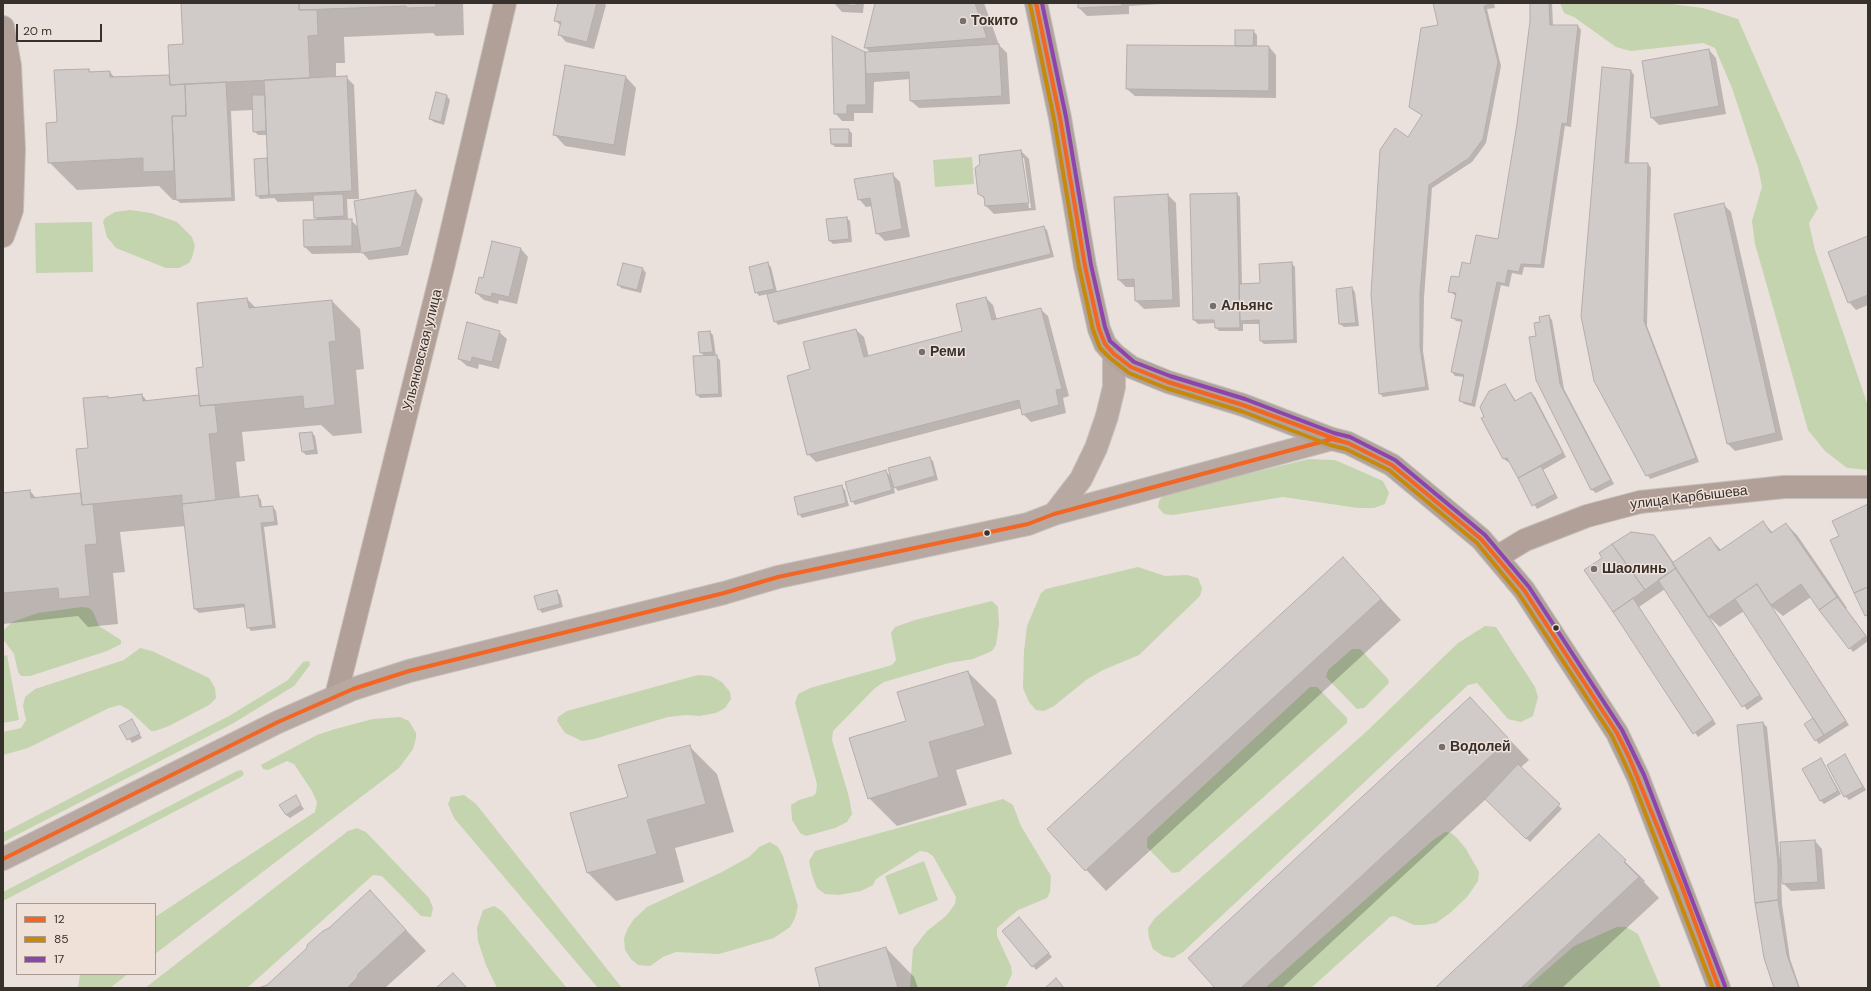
<!DOCTYPE html>
<meta charset="utf-8">
<style>
body{margin:0}
#map{position:relative;width:1871px;height:991px;overflow:hidden;background:#eae1dd;font-family:"DM Sans",sans-serif}
canvas{display:block}
.frame{position:absolute;inset:0;border:4px solid #37312e;pointer-events:none}
.legend{position:absolute;left:16px;top:903px;width:140px;height:72px;box-sizing:border-box;background:#efe0d8;border:1px solid #a59a94;margin:0;padding:5px 7px;list-style:none;font-size:12px;color:#37312e}
.legend li{display:flex;align-items:center;gap:8px;height:20px}
.legend b{width:20px;border:1px solid #a59a94}
.scale{position:absolute;left:16px;top:24px;width:86px;height:18px;box-sizing:border-box;border:2px solid #37312e;border-top:0;padding-left:5px;font-size:12px;line-height:14px;white-space:nowrap;color:#37312e;-webkit-text-stroke:3px #efe0d8;paint-order:stroke}
</style>
<div id="map">
<canvas width="1871" height="991"></canvas>
<div class="frame"></div>
<ul class="legend">
<li><b style="height:5px;background:#f26522"></b>12</li>
<li><b style="height:5px;background:#c7890c"></b>85</li>
<li><b style="height:5px;background:#8e44ad"></b>17</li>
</ul>
<div class="scale">20 m</div>
</div>
<script>
const ctx = document.querySelector('canvas').getContext('2d');
ctx.lineJoin = 'round';
function fillPath(path, color) { ctx.fillStyle = color; ctx.fill(path, 'evenodd'); }
const poly = rows => new Path2D(rows.map(r => 'M' + r).join(''));
function trace(path, color, width, dash) { ctx.strokeStyle = color; ctx.lineWidth = width; ctx.lineCap = dash ? 'butt' : 'round'; ctx.setLineDash(dash || []); ctx.stroke(path); }
function write(font, color, halo, rows, align = 'center') {
  ctx.font = font + ' "DM Sans",sans-serif'; ctx.lineWidth = 3; ctx.setLineDash([]); ctx.textBaseline = 'middle'; ctx.strokeStyle = halo; ctx.fillStyle = color; for (const [text, x, y, turn = 0] of rows) {
    ctx.save(); ctx.translate(x, y); ctx.rotate((+turn || 0) * Math.PI / 180); ctx.textAlign = isNaN(turn) ? turn : align; if (halo) ctx.strokeText(text, 0, 0); ctx.fillText(text, 0, 0); ctx.restore();
  }
}
const green = poly([
 [1560,3,1664,3,1703,8,1738,19,1800,161,1818,208,1809,223,1815,250,1868,406,1868,470,1847,468,1825,451,1808,430,1755,244,1752,221,1762,187,1758,167,1732,88,1715,48,1703,43,1631,51,1616,47,1574,17,1564,13],
 [972,157,974,184,935,187,933,160],
 [130,210,151,213,177,222,192,237,195,246,192,258,189,263,179,268,166,268,116,248,107,237,103,222,105,218,115,212],
 [92,222,93,272,36,273,35,223],
 [1309,459,1335,460,1383,481,1389,493,1385,504,1374,508,1358,508,1283,497,1173,515,1164,514,1158,507,1159,501,1164,494],
 [1138,567,1165,576,1187,575,1198,578,1202,588,1200,596,1139,655,1103,670,1086,680,1054,706,1044,711,1036,710,1029,702,1023,688,1024,651,1027,626,1041,593,1046,589],
 [992,601,998,607,999,624,996,645,992,651,973,659,949,663,884,682,875,688,833,731,832,740,849,797,852,814,847,822,835,828,806,836,800,833,792,820,791,805,799,800,813,796,816,793,817,784,795,703,798,694,810,688,892,665,896,660,891,633,895,627,915,620],
 [82,607,89,608,93,612,99,626,121,640,121,644,107,651,30,676,21,676,18,672,14,654,3,639,4,630,12,622,38,613],
 [1485,626,1496,627,1535,687,1538,697,1533,716,1521,722,1508,719,1477,683,1468,685,1183,952,1173,958,1163,956,1153,949,1149,938,1148,928,1155,918,1366,732,1458,643],
 [140,648,152,651,209,678,215,688,216,698,209,705,169,726,155,731,151,731,129,710,120,705,109,708,28,748,3,755,3,732,21,728,26,720,23,706,25,697,35,689,124,660],
 [1352,649,1360,649,1388,679,1389,683,1364,708,1357,709,1326,677,1328,670],
 [7,655,19,720,3,723,3,656],
 [309,661,310,665,294,686,232,724,3,842,3,833,229,716,288,680,303,662],
 [698,675,711,676,722,682,730,692,731,699,725,708,716,713,699,716,686,715,668,717,594,739,582,741,565,733,557,721,558,717,567,711],
 [1310,687,1317,687,1347,718,1347,723,1179,872,1172,873,1147,847,1147,838],
 [400,717,409,721,416,733,416,738,413,749,399,768,155,954,155,917,315,812,317,802,312,791,294,764,287,761,268,770,263,769,261,765,317,735,335,729,373,719],
 [242,770,244,774,241,777,3,901,3,892,237,771],
 [464,795,476,804,622,988,598,988,454,818,448,804,451,797],
 [1003,799,1013,805,1021,826,1051,876,1050,892,1047,898,1018,910,997,928,997,936,1011,966,1012,974,1007,985,1004,988,910,988,913,949,927,931,946,916,955,904,956,897,933,856,927,852,920,851,876,879,873,885,861,891,839,895,825,894,817,888,812,875,809,861,815,851],
 [357,828,366,832,429,898,433,908,431,917,421,916,382,876,373,875,247,988,145,988,348,831],
 [1445,832,1451,833,1457,838,1466,849,1479,872,1478,881,1467,897,1450,913,1436,923,1424,925,1414,925,1394,916,1390,917,1311,988,1265,988,1432,841],
 [770,842,778,847,783,856,798,906,795,918,790,927,774,938,719,954,676,952,663,957,650,966,638,965,631,959,625,950,624,938,628,928,634,919,647,907,722,872,749,857,759,847],
 [924,861,938,900,899,915,885,876],
 [494,906,502,911,567,988,497,988,486,965,478,941,477,928,483,910],
 [1617,927,1626,927,1638,934,1661,988,1526,988,1574,946],
 [80,974,128,974,110,988,78,988]
]);
const shadow = poly([
 [182,3,463,3,464,35,436,36,433,33,344,37,345,63,336,63,336,78,346,77,354,85,359,199,347,199,348,221,352,221,358,227,355,201,416,191,423,199,408,255,369,260,360,250,360,253,312,254,305,247,318,221,315,217,314,201,278,202,274,198,260,199,257,195,267,159,269,161,268,135,258,135,254,131,253,110,231,111,235,201,180,203,177,200,173,200,159,186,77,190,49,162,58,123,89,70,92,73,110,72,115,78,170,76,184,45],
 [559,3,603,3,606,5,594,49,566,42,559,34,561,26,555,20],
 [834,3,864,3,863,13,842,12],
 [876,3,984,3,999,45,1007,53,1010,104,919,108,911,101,910,79,874,82,873,113,854,113,854,121,842,121,835,113,865,53,870,52,865,47],
 [1079,3,1160,3,1160,4,1129,6,1129,14,1087,16,1079,8],
 [1434,3,1494,3,1495,8,1487,9,1501,66,1486,143,1472,162,1432,188,1424,298,1423,351,1429,390,1383,397,1380,393,1408,138,1423,116,1414,110,1440,26],
 [1531,3,1552,3,1553,26,1578,26,1581,30,1571,127,1565,126,1544,268,1524,267,1522,275,1512,273,1509,287,1501,285,1475,407,1464,404,1460,400,1465,377,1455,376,1452,372,1463,322,1456,321,1452,317,1456,296,1449,291,1471,265,1499,241,1518,125,1531,21],
 [1253,31,1257,35,1257,47,1269,47,1276,55,1276,98,1135,96,1127,89,1237,47],
 [1709,50,1716,58,1726,114,1659,125,1652,118],
 [1631,71,1634,75,1629,164,1648,164,1651,168,1647,326,1699,462,1650,479,1595,381],
 [625,76,636,88,625,156,565,146,554,134],
 [447,96,450,100,444,125,434,122,430,119],
 [848,130,852,133,852,147,835,147,832,144],
 [1021,151,1029,159,1036,210,994,214,986,206,986,200,978,193,981,164],
 [1022,158,1024,158,1031,208,1029,208],
 [892,174,900,182,910,237,885,241,877,233,873,206,866,207,859,199],
 [1237,194,1240,197,1242,284,1261,284,1291,263,1295,267,1297,343,1264,344,1261,341,1260,324,1243,324,1243,331,1219,331,1216,328,1215,323,1198,324,1194,320],
 [1168,195,1176,203,1180,307,1144,309,1136,301,1136,287,1126,287,1119,280],
 [1723,204,1731,212,1783,440,1735,451,1728,444],
 [846,218,850,221,852,242,833,244,830,241],
 [1043,227,1047,230,1054,257,778,325,775,321,768,294,759,296,756,292,768,264,771,267,777,292],
 [1868,237,1868,305,1856,310,1849,302],
 [492,242,521,249,528,257,517,304,499,300,498,304,484,300,476,293,483,279],
 [643,269,646,273,641,293,621,288,618,284],
 [1352,288,1355,292,1359,326,1344,327,1340,324],
 [986,298,993,305,997,320,1040,309,1048,316,1069,396,1063,398,1066,413,1031,422,1023,414,1022,408,816,462,808,454,811,370,856,330,864,337,869,357,964,332],
 [247,299,257,309,332,301,360,329,364,369,356,370,362,433,333,436,321,425,242,432,245,461,236,462,240,498,258,496,261,500,262,508,273,507,276,511,278,525,264,527,276,628,251,631,248,627,246,607,199,613,195,609,186,526,120,532,125,572,113,573,118,624,88,627,78,616,3,624,3,494,30,491,37,499,82,494,89,449,107,397,110,399,142,395,148,402,200,396,204,368],
 [1549,316,1552,320,1564,389,1614,484,1596,493,1592,490,1537,380,1537,337,1541,322],
 [499,332,507,339,499,369,479,364,478,369,467,366,459,359],
 [710,332,713,335,716,356,720,360,722,397,700,398,697,395,705,356,701,353],
 [1505,385,1516,401,1531,393,1535,397,1566,457,1543,470,1558,498,1537,509,1510,461,1508,462,1504,459,1482,419,1486,417],
 [312,433,315,436,318,454,306,455,302,451],
 [929,458,933,461,938,480,898,491,893,485,895,493,855,505,852,501,886,472,892,477],
 [841,486,845,490,849,506,802,518,799,514],
 [1763,522,1773,533,1786,524,1797,535,1847,608,1846,609,1868,638,1868,641,1853,652,1811,597,1783,616,1770,605,1849,725,1819,744,1816,740,1814,719,1744,611,1720,627,1709,617,1763,699,1747,710,1665,589,1639,607,1716,724,1698,737,1613,612,1653,536,1661,544,1674,563,1710,538,1721,550],
 [1343,558,1401,620,1106,891,1048,829],
 [556,591,560,595,563,607,542,613,539,609],
 [968,672,996,700,1012,754,956,770,967,805,897,826,869,798,907,721],
 [1470,698,1529,760,1520,768,1562,809,1530,842,1486,799,1282,988,1217,988],
 [131,720,142,738,132,743,121,726],
 [1763,723,1767,727,1780,859,1815,841,1822,849,1825,889,1791,891,1783,883,1783,877,1781,877,1782,904,1790,959,1800,988,1775,988],
 [689,746,717,774,734,832,675,848,684,882,616,901,588,873,629,797],
 [1845,756,1866,790,1849,800,1845,796],
 [1821,759,1841,794,1824,804,1820,800],
 [295,797,304,809,290,818,286,815],
 [1599,836,1645,881,1644,882,1659,898,1562,988,1436,988],
 [370,892,426,951,385,988,260,988,267,986],
 [1023,922,1052,957,1036,970,1033,966],
 [886,948,914,977,918,988,821,988]
]);
const building = poly([
 [181,3,299,3,299,10,317,10,318,35,308,36,310,78,170,85,168,45,183,44,181,3],
 [299,3,436,3,436,7,407,8,406,6,299,10,299,3],
 [558,3,597,3,587,42,558,35,561,22,554,21,558,3],
 [833,3,856,3,856,6,833,3],
 [875,3,975,3,987,38,864,48,875,3],
 [1078,3,1122,3,1122,6,1078,8,1078,3],
 [1433,3,1492,3,1484,6,1498,62,1483,139,1469,158,1429,185,1420,294,1420,347,1426,387,1379,394,1371,294,1380,150,1395,128,1408,137,1422,115,1409,107,1421,28,1438,25,1433,3],
 [1530,3,1549,3,1550,25,1578,25,1567,124,1562,123,1541,265,1521,264,1519,272,1508,270,1505,284,1497,282,1472,404,1459,401,1464,375,1451,372,1462,320,1451,318,1456,293,1448,292,1451,276,1459,277,1462,262,1470,264,1476,235,1498,239,1517,124,1530,21,1530,3],
 [1235,30,1254,30,1253,46,1235,46,1235,30],
 [832,36,865,52,866,105,847,105,847,114,834,114,832,36],
 [999,44,1002,96,910,101,909,72,866,74,865,52,999,44],
 [1127,45,1269,46,1269,91,1126,89,1127,45],
 [1709,49,1719,106,1651,118,1642,61,1709,49],
 [565,65,626,76,614,145,553,135,565,65],
 [1602,67,1631,70,1625,163,1648,163,1644,321,1696,458,1646,476,1594,381,1581,316,1602,67],
 [89,69,89,72,110,71,110,77,169,75,170,85,185,84,186,116,172,116,174,171,143,172,143,158,48,163,46,123,57,122,54,70,89,69],
 [347,76,352,191,269,195,264,80,347,76],
 [226,82,232,198,176,200,172,116,186,116,185,84,226,82],
 [436,92,447,95,441,122,429,119,436,92],
 [252,95,265,95,266,131,253,132,252,95],
 [830,129,849,129,849,144,831,144,830,129],
 [1021,150,1029,203,985,206,984,197,978,194,975,168,980,164,979,155,1021,150],
 [267,158,269,195,256,196,254,159,267,158],
 [893,173,902,229,876,234,870,198,858,200,854,179,893,173],
 [416,190,401,247,361,253,354,201,416,190],
 [1237,193,1240,328,1215,328,1214,320,1193,320,1190,194,1237,193],
 [343,194,344,216,314,218,313,195,343,194],
 [1168,194,1173,300,1135,301,1134,279,1118,280,1114,197,1168,194],
 [1724,203,1776,433,1727,444,1674,214,1724,203],
 [847,217,849,239,829,241,826,219,847,217],
 [352,219,352,246,304,247,303,220,352,219],
 [1044,226,1051,254,774,322,767,294,1044,226],
 [1868,236,1868,295,1848,303,1828,252,1868,236],
 [492,241,521,248,509,297,492,293,491,297,475,293,479,277,483,278,492,241],
 [768,262,774,289,755,293,749,267,768,262],
 [1292,262,1294,340,1260,341,1259,320,1240,321,1239,284,1260,283,1259,264,1292,262],
 [623,263,643,268,637,290,617,285,623,263],
 [1352,287,1356,323,1339,324,1336,289,1352,287],
 [986,297,992,320,1041,308,1062,389,1056,390,1059,405,1022,415,1019,400,807,455,787,376,810,369,803,342,856,329,864,357,962,331,956,304,986,297],
 [247,298,249,308,332,300,336,341,329,342,335,405,304,409,303,396,200,406,196,368,203,367,197,303,247,298],
 [1549,315,1560,384,1611,480,1591,490,1536,380,1529,337,1536,336,1534,323,1540,322,1539,317,1549,315],
 [467,322,500,331,492,362,472,357,471,362,458,359,467,322],
 [710,331,713,352,700,353,698,332,710,331],
 [717,355,719,394,696,395,693,356,717,355],
 [1505,384,1515,401,1531,392,1563,453,1518,478,1507,458,1503,459,1481,418,1484,417,1480,407,1489,391,1505,384],
 [142,394,143,401,199,395,200,406,215,405,218,433,209,434,216,500,182,504,182,495,82,505,76,449,88,448,83,398,108,396,108,398,142,394],
 [312,432,315,450,302,452,299,433,312,432],
 [930,457,935,476,894,488,888,468,930,457],
 [1541,466,1555,494,1532,506,1518,478,1541,466],
 [886,470,892,490,851,502,845,482,886,470],
 [842,485,846,503,798,515,794,497,842,485],
 [30,490,31,498,81,493,82,505,93,504,97,544,85,545,90,596,59,599,58,588,3,593,3,493,30,490],
 [258,495,260,507,273,506,275,522,261,523,273,625,247,628,244,604,194,609,182,504,258,495],
 [1868,504,1868,587,1854,593,1830,540,1839,536,1832,521,1868,504],
 [1763,521,1771,533,1786,523,1837,597,1819,610,1801,584,1771,605,1757,584,1708,617,1672,563,1710,537,1719,551,1763,521],
 [1631,532,1654,535,1676,568,1645,590,1612,544,1631,532],
 [1612,544,1645,590,1613,612,1584,570,1602,558,1599,553,1612,544],
 [1343,557,1381,599,1085,871,1047,829,1343,557],
 [1676,568,1760,695,1742,707,1658,580,1676,568],
 [1757,584,1846,721,1824,735,1735,599,1757,584],
 [1868,587,1868,615,1865,616,1854,593,1868,587],
 [557,590,560,604,538,610,534,596,557,590],
 [1837,597,1866,636,1849,649,1819,610,1837,597],
 [1633,598,1713,720,1693,734,1613,612,1633,598],
 [968,671,985,726,929,742,939,777,868,799,849,738,906,721,897,692,968,671],
 [1470,697,1509,739,1241,988,1215,988,1188,958,1470,697],
 [1813,718,1824,735,1815,741,1804,724,1813,718],
 [132,719,140,734,127,740,119,726,132,719],
 [1763,722,1778,864,1778,900,1755,903,1737,725,1763,722],
 [690,745,706,804,647,820,657,854,587,873,570,813,628,797,618,765,690,745],
 [1845,754,1863,787,1844,797,1827,765,1845,754],
 [1821,758,1838,791,1820,801,1802,769,1821,758],
 [1518,764,1560,804,1526,839,1485,799,1518,764],
 [296,795,301,805,286,815,279,805,296,795],
 [1599,834,1626,860,1624,862,1639,877,1521,988,1435,988,1599,834],
 [1815,840,1818,882,1782,884,1780,842,1815,840],
 [370,890,406,930,358,974,357,978,347,988,258,988,267,985,306,949,308,944,323,931,329,928,370,890],
 [1778,900,1787,955,1799,988,1774,988,1764,958,1755,903,1778,900],
 [1019,917,1049,953,1032,967,1002,931,1019,917],
 [886,947,898,988,820,988,815,968,886,947],
 [453,973,467,988,436,988,453,973],
 [1056,978,1064,988,1045,988,1056,978]
]);
const minor = poly([
 [3,27,10,66,14,149,12,210,3,236],
 [336,696,444,263,505,3]
]);
const tertiary = poly([
 [1497,557,1525,540,1587,516,1640,502,1784,487,1868,487]
]);
const secondary = poly([
 [1054,514,1081,479,1096,448,1107,416,1114,387,1114,354],
 [3,859,278,722,353,689,409,671,724,593,778,577,1028,524,1054,514,1332,439]
]);
const primary = poly([
 [1036,3,1060,118,1085,266,1099,329,1105,344,1114,354,1131,367,1168,382,1243,405,1332,439,1348,443,1392,465,1481,539,1524,590,1617,733,1638,777,1719,988]
]);
const bus1 = poly([
 [1036,3,1060,118,1085,266,1099,329,1105,344,1114,354,1131,367,1168,382,1243,405,1341,441],
 [3,859,278,722,353,689,409,671,724,593,778,577,1028,524,1054,514,1332,439,1348,443,1392,465,1481,539,1524,590,1617,733,1629,757,1682,887,1719,988]
]);
const bus2 = poly([
 [1030,4,1054,119,1079,267,1093,330,1100,348,1110,358,1129,373,1166,388,1241,411,1330,445,1346,449,1389,470,1477,543,1519,594,1612,736,1632,779,1713,988]
]);
const bus3 = poly([
 [1042,3,1066,117,1091,265,1105,327,1110,341,1134,362,1170,376,1245,399,1334,433,1350,437,1395,460,1485,535,1529,587,1622,730,1644,775,1725,986]
]);
const markers = [
 [963,21,4,"#766f6b"],
 [1213,306,4,"#766f6b"],
 [922,352,4,"#766f6b"],
 [987,533,3.5,"#37312e"],
 [1594,569,4,"#766f6b"],
 [1556,628,3.5,"#37312e"],
 [1442,747,4,"#766f6b"]
];
const poiNames = [
 ["Токито",971,21],
 ["Альянс",1221,306],
 ["Реми",930,352],
 ["Шаолинь",1602,569],
 ["Водолей",1450,747]
];
const streetNames = [
 ["Ульяновская улица",423,350,-76],
 ["улица Карбышева",1689,498,-7]
];
fillPath(green, '#c3d4ae');
fillPath(shadow, '#0003');
fillPath(building, '#d0cac9');
trace(building, '#b4adad', 1);
trace(minor, '#c5bfbb', 24);
trace(tertiary, '#c5bfbb', 24);
trace(secondary, '#c5bfbb', 24);
trace(primary, '#c5bfbb', 24);
trace(minor, '#b0a098', 22);
trace(tertiary, '#b0a098', 22);
trace(secondary, '#b7a8a1', 22);
trace(primary, '#b0a39c', 22);
trace(bus1, '#f26522', 4);
trace(bus2, '#c7890c', 4);
trace(bus3, '#8e44ad', 4);
for (const [x, y, r, color] of markers) { const dot = new Path2D(); dot.arc(x, y, r, 0, 2 * Math.PI); ctx.fillStyle = color; ctx.fill(dot); trace(dot, '#efe0d8', 1.5); }
write('bold 14px', '#37312e', '#efe0d8', poiNames, 'left');
write('14px', '#37312e', '#efe0d8', streetNames);
</script>
